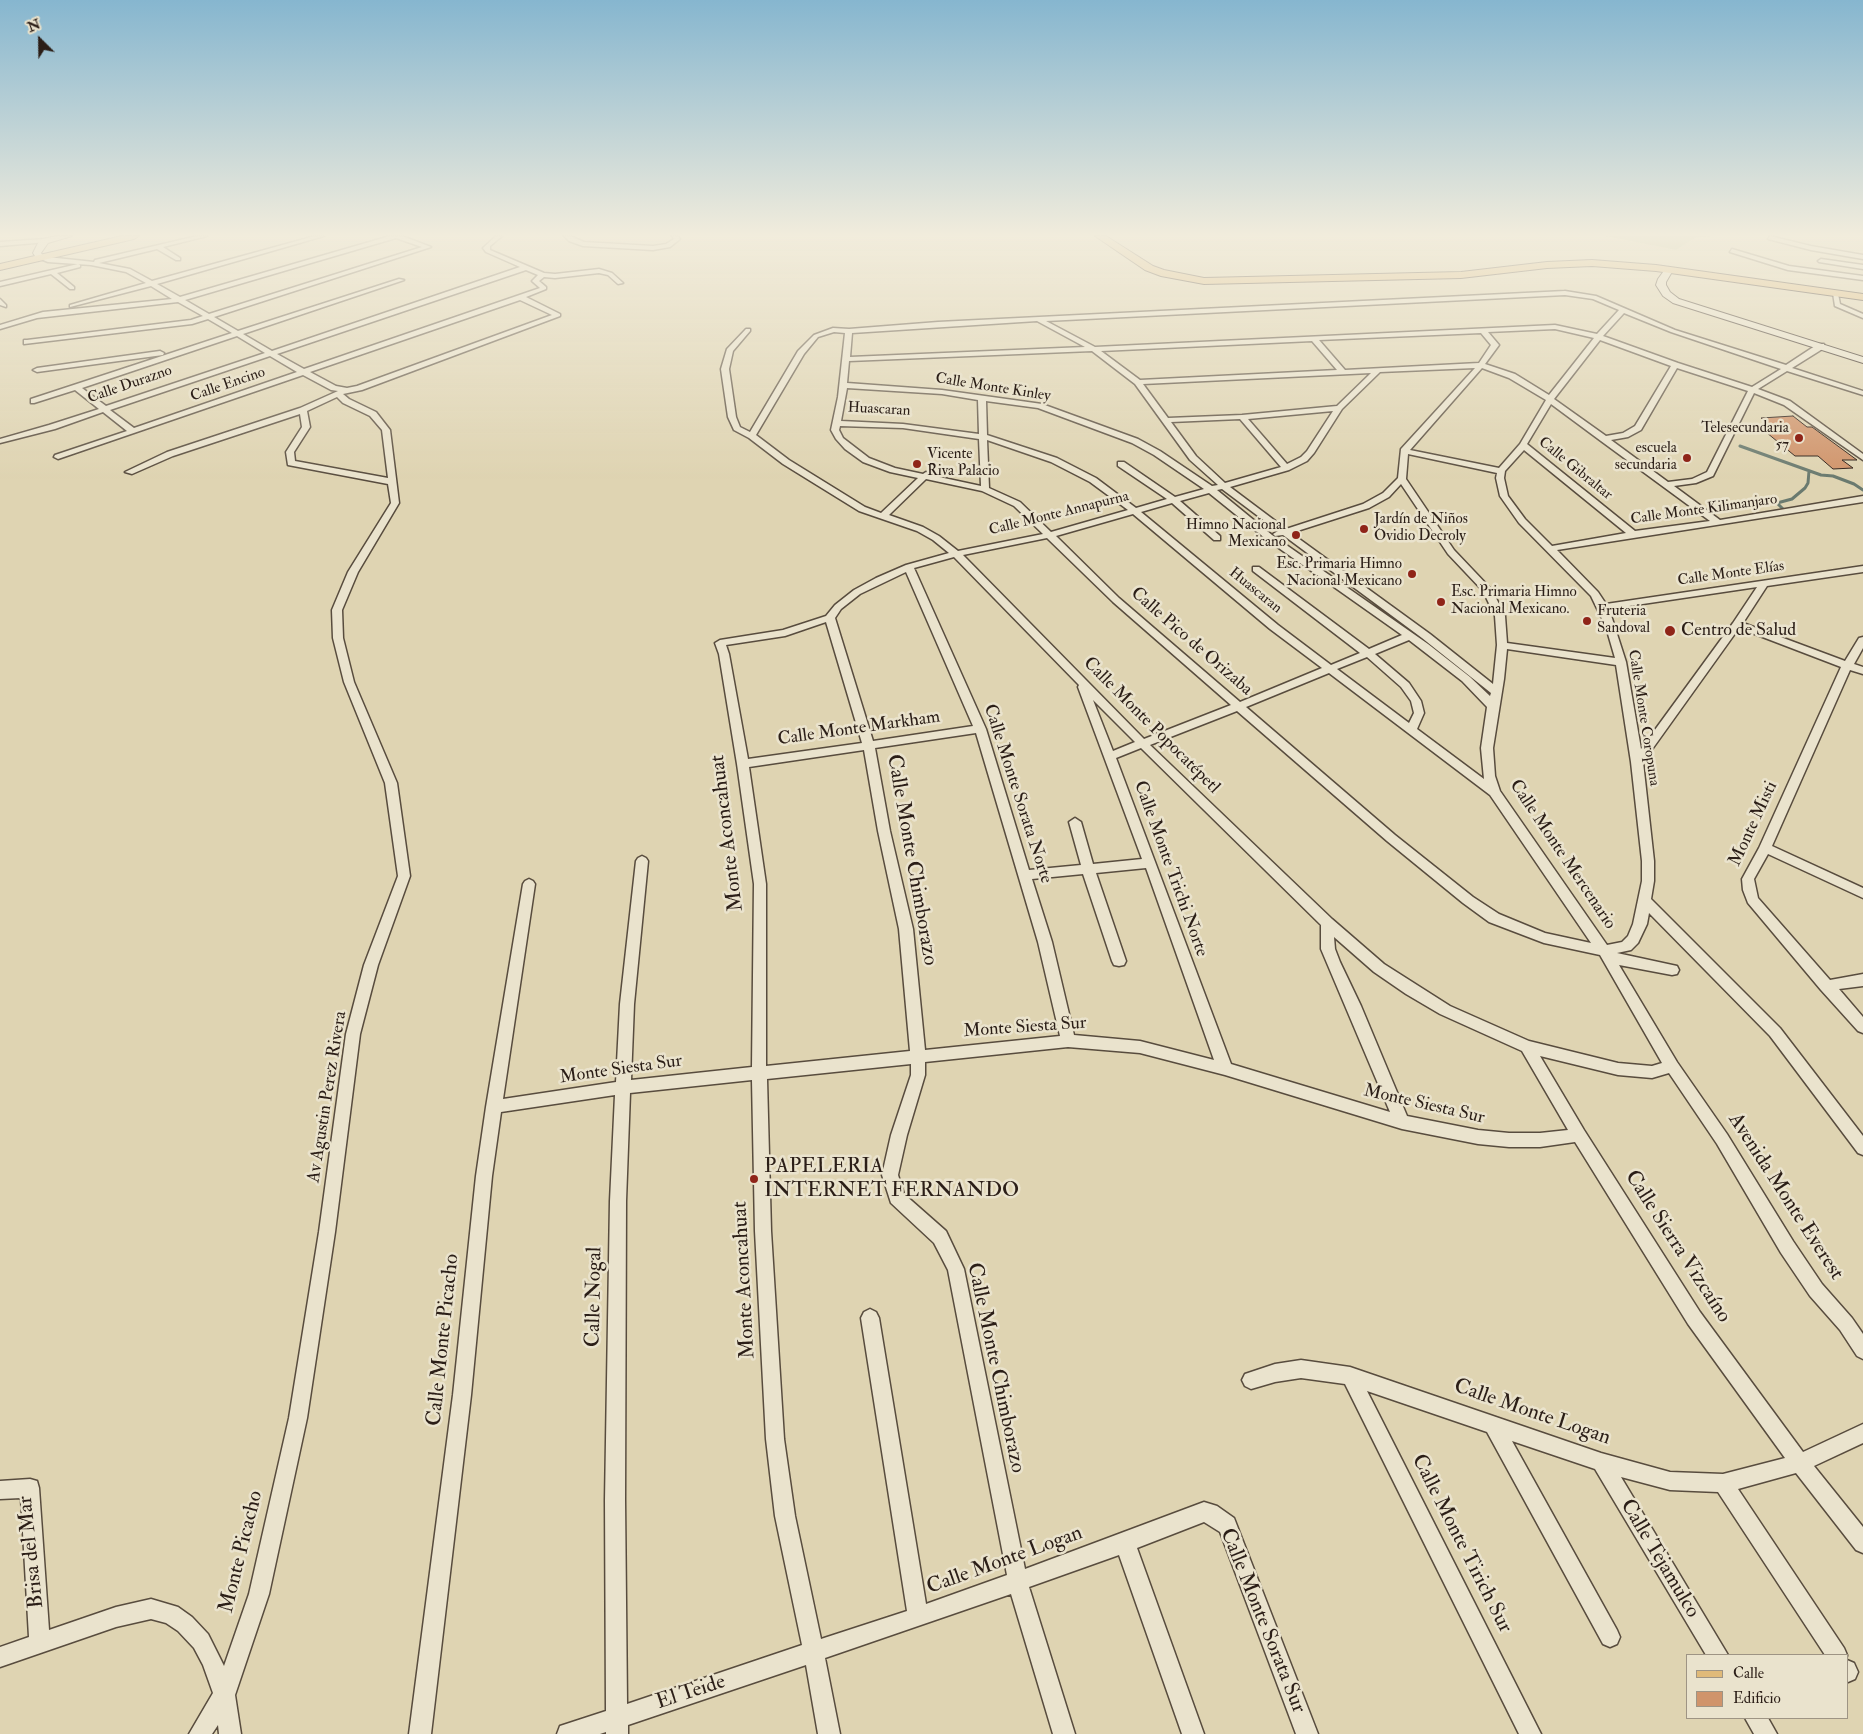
<!DOCTYPE html>
<meta charset="utf-8">
<style>
body{margin:0}
#map{position:relative;width:1863px;height:1734px;overflow:hidden;background:#dfd4b2;font-family:"IM FELL Double Pica",serif}
canvas{display:block}
.legend{position:absolute;left:1686px;top:1654px;width:162px;height:65px;box-sizing:border-box;background:#eae3cd;border:1px solid #9e9484;margin:0;padding:6px 9px;list-style:none;font-size:15px;color:#2b1e17}
.legend li{display:flex;align-items:center;gap:10px;height:25px}
.legend b{width:25px;border:1px solid #9e9484}
.north{position:absolute;left:15px;top:15px;width:50px;height:50px;-webkit-text-stroke:4px #eae3cd;paint-order:stroke;rotate:337deg;font-size:14px;font-weight:700;line-height:20px;text-align:center;color:#2b1e17}
.north::after{content:'';display:block;margin:auto;width:18px;height:22px;background:#2b1e17;clip-path:polygon(50% 0,100% 100%,50% 72%,0 100%)}
</style>
<div id="map">
<canvas width="1863" height="1734"></canvas>
<ul class="legend">
<li><b style="height:6px;background:#e0ba79"></b>Calle</li>
<li><b style="height:14px;background:#d0946b"></b>Edificio</li>
</ul>
<div class="north">N</div>
</div>
<script>
const ctx = document.querySelector('canvas').getContext('2d');
ctx.lineJoin = 'round';
function fillPath(path, color) { ctx.fillStyle = color; ctx.fill(path, 'evenodd'); }
const poly = rows => new Path2D(rows.map(r => 'M' + r).join(''));
function trace(path, color, width, dash) { ctx.strokeStyle = color; ctx.lineWidth = width; ctx.lineCap = dash ? 'butt' : 'round'; ctx.setLineDash(dash || []); ctx.stroke(path); }
function write(font, color, halo, rows, align = 'center') {
  ctx.font = font + ' "IM FELL Double Pica",serif'; ctx.lineWidth = 5; ctx.setLineDash([]); ctx.textBaseline = 'middle'; ctx.strokeStyle = halo; ctx.fillStyle = color; for (const [text, x, y, turn = 0] of rows) {
    ctx.save(); ctx.translate(x, y); ctx.rotate((+turn || 0) * Math.PI / 180); ctx.textAlign = isNaN(turn) ? turn : align; if (halo) ctx.strokeText(text, 0, 0); ctx.fillText(text, 0, 0); ctx.restore();
  }
}
const green = poly([
 [1605,236,1712,236,1695,238,1676,250]
]);
const stream = poly([
 [1740,446,1821,475,1833,476,1854,484,1863,490],
 [1783,509,1777,503,1792,499,1805,488,1808,483,1809,471]
]);
const building = poly([
 [1793,416,1807,427,1812,427,1857,460,1842,460,1853,468,1833,469,1818,456,1795,456,1761,428,1774,428,1761,418,1793,416]
]);
const street = poly([
 [197,236,207,236,163,247,180,258,180,260,176,260,157,249,99,263,130,269,152,281,315,236,324,236,157,284,180,297,390,236,402,236,431,247,214,317,238,331,399,279,404,280,243,334,272,351,520,267,486,252,483,248,496,236,502,236,490,246,490,250,544,273,555,274,599,269,612,273,623,283,618,284,608,275,599,273,555,278,544,277,539,281,546,287,546,289,526,297,560,314,560,316,362,390,343,394,349,399,376,412,390,430,399,503,358,572,342,610,343,638,354,682,397,783,410,876,378,965,360,1034,335,1232,307,1418,269,1594,235,1695,241,1734,219,1734,218,1725,212,1734,189,1734,213,1693,203,1665,194,1648,178,1631,166,1623,151,1619,116,1627,0,1667,0,1647,29,1637,21,1498,0,1499,0,1481,30,1479,37,1481,39,1488,49,1630,116,1607,151,1599,178,1607,192,1617,208,1634,224,1666,249,1594,289,1418,319,1232,346,1034,364,965,398,876,385,783,344,682,333,638,332,610,348,572,391,503,388,484,288,465,286,452,302,427,300,414,173,456,132,474,125,472,167,452,300,408,338,391,331,390,303,375,58,459,54,457,55,455,127,431,103,412,55,429,0,443,0,439,49,425,99,409,75,390,34,403,31,403,31,399,232,333,208,319,192,324,24,344,24,340,27,340,191,320,203,316,178,302,37,318,0,329,0,325,43,312,172,299,151,286,70,307,70,305,146,283,126,272,91,265,48,262,38,258,38,256,94,262,95,260,197,236],
 [396,238,422,247,209,314,185,300,396,238],
 [526,270,538,275,532,281,540,288,304,369,277,354,526,270],
 [520,300,552,315,357,386,347,388,336,386,310,372,520,300],
 [237,336,265,353,106,406,82,388,237,336],
 [270,356,297,372,134,428,110,410,270,356],
 [337,397,343,403,370,416,382,430,388,478,295,461,294,452,310,427,307,411,337,397],
 [564,236,570,236,584,242,653,246,666,244,674,239,672,236,678,236,680,239,670,247,653,250,583,246,569,241,564,236],
 [1770,236,1811,246,1863,255,1863,259,1811,250,1768,239,1770,236],
 [45,239,47,242,0,246,0,242,45,239],
 [1732,249,1789,266,1863,276,1863,280,1788,270,1730,252,1732,249],
 [1821,259,1863,265,1863,269,1819,262,1818,261,1821,259],
 [78,264,80,265,80,267,57,273,74,287,74,289,70,289,51,274,0,286,0,282,78,264],
 [1565,291,1596,296,1675,330,1786,365,1818,344,1824,344,1824,348,1792,368,1863,391,1863,395,1787,371,1758,389,1790,401,1863,454,1863,460,1784,405,1754,393,1713,476,1696,483,1674,486,1720,520,1863,496,1863,502,1557,550,1598,592,1606,604,1863,566,1863,572,1767,586,1743,623,1845,661,1859,638,1863,637,1863,648,1854,664,1863,667,1863,674,1850,670,1772,846,1863,888,1863,898,1768,854,1754,879,1758,898,1830,980,1863,974,1863,986,1839,989,1863,1017,1863,1033,1858,1031,1821,990,1748,903,1743,890,1742,879,1759,848,1841,667,1739,628,1643,762,1654,861,1654,881,1651,899,1780,1028,1863,1136,1863,1155,1858,1153,1770,1036,1649,913,1647,924,1638,943,1631,950,1617,953,1677,966,1679,970,1677,974,1672,975,1619,965,1677,1062,1727,1134,1793,1241,1822,1284,1852,1318,1863,1334,1863,1359,1857,1356,1840,1330,1810,1296,1781,1253,1717,1144,1669,1073,1652,1078,1618,1075,1540,1056,1584,1130,1700,1312,1803,1452,1863,1424,1863,1443,1814,1466,1863,1527,1863,1553,1856,1550,1796,1473,1738,1489,1844,1648,1847,1655,1847,1656,1825,1655,1718,1492,1670,1490,1621,1477,1728,1655,1706,1655,1595,1469,1512,1441,1617,1630,1620,1637,1617,1644,1610,1647,1603,1644,1487,1432,1367,1391,1541,1734,1519,1734,1345,1384,1301,1378,1275,1382,1251,1389,1245,1386,1242,1380,1245,1374,1275,1364,1301,1360,1350,1367,1601,1453,1670,1472,1723,1474,1785,1458,1688,1324,1575,1142,1540,1147,1509,1147,1478,1144,1402,1129,1225,1075,1140,1053,1068,1047,925,1062,925,1075,907,1135,898,1175,904,1194,946,1231,964,1269,1025,1569,1204,1502,1217,1506,1234,1518,1318,1734,1296,1734,1220,1532,1204,1522,1137,1548,1204,1734,1182,1734,1119,1555,1029,1587,1075,1734,1053,1734,1011,1594,825,1658,840,1734,818,1734,806,1665,628,1725,628,1734,606,1734,606,1732,600,1734,557,1734,560,1726,606,1711,605,1500,610,1201,615,1095,501,1112,492,1176,471,1395,431,1734,409,1734,453,1395,476,1176,486,1107,523,884,525,881,529,879,533,881,535,884,503,1099,616,1082,620,1004,636,861,638,858,642,856,646,858,648,861,634,1004,631,1080,752,1067,754,884,737,764,719,654,715,643,720,640,783,630,826,616,835,605,854,590,876,578,906,565,949,553,933,540,917,531,859,511,783,464,749,438,734,430,728,417,721,369,727,349,746,329,750,329,750,331,733,351,729,369,736,417,740,427,750,432,798,351,814,335,833,328,849,329,938,322,1565,291],
 [1565,295,1593,299,1619,310,1597,334,1555,325,1095,347,1046,321,1565,295],
 [1624,313,1671,332,1781,369,1752,387,1678,363,1603,336,1624,313],
 [1037,321,1085,347,850,357,852,333,1037,321],
 [1555,329,1594,338,1549,395,1515,374,1485,364,1499,345,1488,332,1555,329],
 [834,332,845,333,838,397,831,430,836,439,845,449,863,462,890,472,918,478,881,513,865,507,789,460,756,435,804,354,818,337,834,332],
 [1481,333,1491,345,1479,363,1345,370,1319,340,1481,333],
 [1600,340,1671,366,1635,426,1623,433,1606,436,1554,399,1600,340],
 [1312,341,1337,370,1140,380,1101,351,1312,341],
 [1092,351,1135,384,1190,460,1218,485,1212,486,1160,451,1138,439,1042,404,942,390,847,383,849,361,1092,351],
 [1475,368,1401,449,1398,478,1383,493,1363,504,1286,529,1230,487,1289,470,1307,461,1314,453,1342,409,1380,372,1475,368],
 [1482,368,1509,378,1546,400,1520,444,1499,468,1410,450,1482,368],
 [1677,368,1748,391,1707,472,1692,479,1668,482,1611,440,1628,437,1641,430,1677,368],
 [1371,373,1337,406,1242,415,1168,418,1143,384,1371,373],
 [847,388,942,394,978,400,979,434,903,424,841,421,847,388],
 [986,401,1038,408,1132,443,1154,455,1204,489,1175,497,1124,462,1118,462,1118,466,1167,499,1136,508,1096,478,1057,458,987,435,986,401],
 [1551,404,1601,441,1710,521,1635,531,1527,444,1551,404],
 [1333,411,1307,451,1301,457,1287,464,1248,419,1333,411],
 [1240,419,1281,467,1225,483,1196,456,1171,422,1240,419],
 [840,426,903,428,979,439,981,486,930,475,926,472,923,474,895,468,869,458,843,438,839,430,840,426],
 [987,440,1051,462,1090,482,1128,510,1051,532,1020,502,989,488,987,440],
 [1524,450,1626,533,1552,546,1525,519,1508,496,1504,478,1505,471,1524,450],
 [1408,454,1497,473,1496,478,1500,496,1519,523,1591,596,1606,627,1615,658,1507,643,1505,616,1492,590,1454,550,1406,479,1408,454],
 [926,479,982,491,1014,506,1043,534,958,551,939,536,923,527,889,515,926,479],
 [1401,484,1448,554,1483,591,1495,616,1497,645,1493,684,1430,634,1291,533,1369,508,1389,497,1401,484],
 [1222,489,1278,531,1273,534,1275,536,1283,535,1422,638,1491,693,1490,696,1470,677,1428,644,1272,535,1217,490,1222,489],
 [1209,493,1266,539,1402,635,1369,649,1259,567,1253,567,1253,571,1360,653,1331,665,1278,625,1141,512,1172,503,1214,540,1220,540,1220,536,1180,501,1209,493],
 [1133,514,1270,629,1322,668,1240,702,1119,598,1056,536,1133,514],
 [1047,538,1113,602,1231,705,1144,739,963,555,1047,538],
 [954,557,1079,685,1078,687,1142,859,1093,864,1081,822,1075,818,1069,822,1081,865,1029,870,986,729,914,568,954,557],
 [906,572,973,726,873,741,835,618,841,609,860,594,906,572],
 [1757,587,1733,623,1641,749,1626,662,1609,609,1757,587],
 [826,622,862,743,748,759,729,654,726,645,785,636,826,622],
 [1409,640,1462,681,1487,707,1481,748,1484,779,1417,729,1424,713,1421,701,1409,683,1375,654,1409,640],
 [1507,649,1616,665,1631,762,1642,861,1642,881,1633,924,1628,936,1622,942,1607,945,1500,791,1495,776,1493,748,1504,679,1507,649],
 [1367,657,1401,687,1411,701,1414,713,1409,723,1337,669,1367,657],
 [1329,673,1490,795,1591,943,1545,933,1499,914,1473,897,1395,835,1246,707,1329,673],
 [1093,700,1135,742,1113,751,1093,700],
 [1237,711,1387,841,1463,903,1489,922,1544,943,1600,955,1662,1063,1652,1066,1618,1063,1529,1041,1450,1006,1384,964,1332,919,1150,745,1237,711],
 [976,733,1038,942,1060,1036,925,1050,913,929,890,831,875,748,976,733],
 [1141,748,1321,925,1321,949,1390,1112,1231,1064,1116,758,1141,748],
 [864,750,878,831,899,929,910,1051,766,1066,766,884,749,767,864,750],
 [1146,868,1214,1060,1140,1041,1074,1035,1052,942,1032,879,1083,874,1112,961,1114,965,1119,966,1124,965,1126,961,1096,873,1146,868],
 [1334,937,1374,972,1406,994,1440,1014,1522,1051,1568,1130,1540,1133,1509,1133,1478,1130,1407,1116,1361,1006,1340,962,1335,949,1334,937],
 [911,1064,911,1075,891,1135,882,1175,891,1203,934,1243,948,1270,1007,1575,926,1604,879,1318,876,1312,870,1309,864,1312,861,1318,907,1611,821,1639,795,1516,784,1439,771,1231,767,1079,911,1064],
 [752,1080,755,1231,766,1439,775,1516,802,1645,627,1704,625,1500,626,1201,630,1093,752,1080],
 [1833,293,1838,294,1840,304,1863,314,1863,318,1835,306,1833,293],
 [0,299,6,305,6,307,0,305,0,299],
 [160,351,164,353,163,355,37,372,33,370,37,368,160,351],
 [1847,1660,1854,1663,1858,1672,1855,1679,1848,1682,1847,1660],
 [1745,1718,1768,1718,1777,1734,1754,1734,1745,1718]
]);
const secondary = poly([
 [57,236,72,236,48,243,41,253,44,257,37,259,33,253,38,243,42,239,57,236],
 [1669,267,1673,270,1666,282,1666,285,1670,292,1679,299,1863,357,1863,363,1673,303,1663,296,1656,285,1658,279,1666,268,1669,267]
]);
const primary = poly([
 [122,236,139,236,134,239,0,270,0,264,122,236],
 [1095,236,1106,236,1153,266,1164,270,1204,278,1461,272,1547,262,1592,260,1656,265,1863,294,1863,300,1656,271,1592,266,1547,268,1461,278,1204,284,1161,276,1145,270,1095,236]
]);
const markers = [
 [1799,438,5,"#8f2418"],
 [1687,458,5,"#8f2418"],
 [917,464,5,"#8f2418"],
 [1364,529,5,"#8f2418"],
 [1296,535,5,"#8f2418"],
 [1412,574,5,"#8f2418"],
 [1441,602,5,"#8f2418"],
 [1587,621,5,"#8f2418"],
 [1670,631,6,"#8f2418"],
 [754,1179,5,"#8f2418"]
];
const farStreetnames = [
 ["Calle Durazno",130,385,-19],
 ["Calle Encino",228,385,-19],
 ["Calle Monte Kinley",993,388,9],
 ["Huascaran",879,410,3],
 ["Calle Gibraltar",1575,469,39],
 ["Calle Monte Kilimanjaro",1704,510,-8],
 ["Calle Monte Annapurna",1059,514,-14],
 ["Calle Monte Elías",1731,574,-8],
 ["Huascaran",1255,591,39],
 ["Calle Monte Coropuna",1643,718,81]
];
const farPoinames = [
 ["Telesecundaria",1789,429],
 ["57",1789,446],
 ["escuela",1677,449],
 ["secundaria",1677,466],
 ["Vicente",927,455,"left"],
 ["Riva Palacio",927,472,"left"],
 ["Jardín de Niños",1374,520,"left"],
 ["Ovidio Decroly",1374,537,"left"],
 ["Himno Nacional",1286,526],
 ["Mexicano",1286,543],
 ["Esc. Primaria Himno",1402,565],
 ["Nacional Mexicano",1402,582],
 ["Esc. Primaria Himno",1451,593,"left"],
 ["Nacional Mexicano.",1451,610,"left"],
 ["Fruteria",1597,612,"left"],
 ["Sandoval",1597,629,"left"]
];
const poiNames = [
 ["Centro de Salud",1681,631]
];
const streetNames = [
 ["Calle Pico de Orizaba",1191,642,41],
 ["Calle Monte Popocatépetl",1151,726,45],
 ["Calle Monte Markham",859,729,-8],
 ["Calle Monte Sorata Norte",1017,794,72],
 ["Monte Misti",1754,824,-65],
 ["Calle Monte Mercenario",1562,855,56],
 ["Calle Monte Trichi Norte",1170,869,70],
 ["Monte Siesta Sur",1025,1028,-4],
 ["Monte Siesta Sur",621,1070,-8],
 ["Av Agustin Perez Rivera",328,1097,-81],
 ["Monte Siesta Sur",1424,1105,13]
];
const nearStreetnames = [
 ["Monte Aconcahuat",728,833,-97],
 ["Calle Monte Chimborazo",911,860,80],
 ["Avenida Monte Everest",1785,1197,57],
 ["Calle Sierra Vizcaíno",1677,1247,57],
 ["Monte Aconcahuat",745,1280,-93],
 ["Calle Nogal",595,1297,-89],
 ["Calle Monte Picacho",444,1340,-84],
 ["Calle Monte Chimborazo",995,1368,78],
 ["Calle Monte Logan",1532,1413,19],
 ["Calle Monte Tirich Sur",1461,1544,63],
 ["Brisa del Mar",32,1552,-96],
 ["Monte Picacho",242,1552,-76],
 ["Calle Tejamulco",1659,1559,59],
 ["Calle Monte Logan",1005,1561,-20],
 ["Calle Monte Sorata Sur",1262,1621,68],
 ["El Teide",691,1693,-18]
];
const nearPoinames = [
 ["PAPELERIA",764,1167],
 ["INTERNET FERNANDO",764,1191]
];
fillPath(green, '#b2bc8c');
trace(stream, '#6a7a6f', 3);
fillPath(building, '#d0946b');
trace(building, '#2b1e17', 1);
trace(street, '#584c3e', 3);
trace(secondary, '#2b1e17', 2);
trace(primary, '#2b1e17', 2);
fillPath(street, '#eae3cd');
fillPath(secondary, '#eae3cd');
fillPath(primary, '#e0ba79');
const sky = ctx.createLinearGradient(0, 0, 0, 479);
sky.addColorStop(0, '#86b6cf');
sky.addColorStop(0.49, '#f1ecdc');
sky.addColorStop(1, '#f1ecdc00');
ctx.fillStyle = sky;
ctx.fillRect(0, 0, 1863, 479);
for (const [x, y, r, color] of markers) { const dot = new Path2D(); dot.arc(x, y, r, 0, 2 * Math.PI); ctx.fillStyle = color; ctx.fill(dot); trace(dot, '#eae3cd', 2); }
write('15px', '#2b1e17', '#eae3cd', farStreetnames);
write('15px', '#2b1e17', '#eae3cd', farPoinames, 'right');
write('18px', '#2b1e17', '#eae3cd', poiNames, 'left');
write('18px', '#2b1e17', '#eae3cd', streetNames);
write('21px', '#2b1e17', '#eae3cd', nearStreetnames);
write('21px', '#2b1e17', '#eae3cd', nearPoinames, 'left');
</script>
